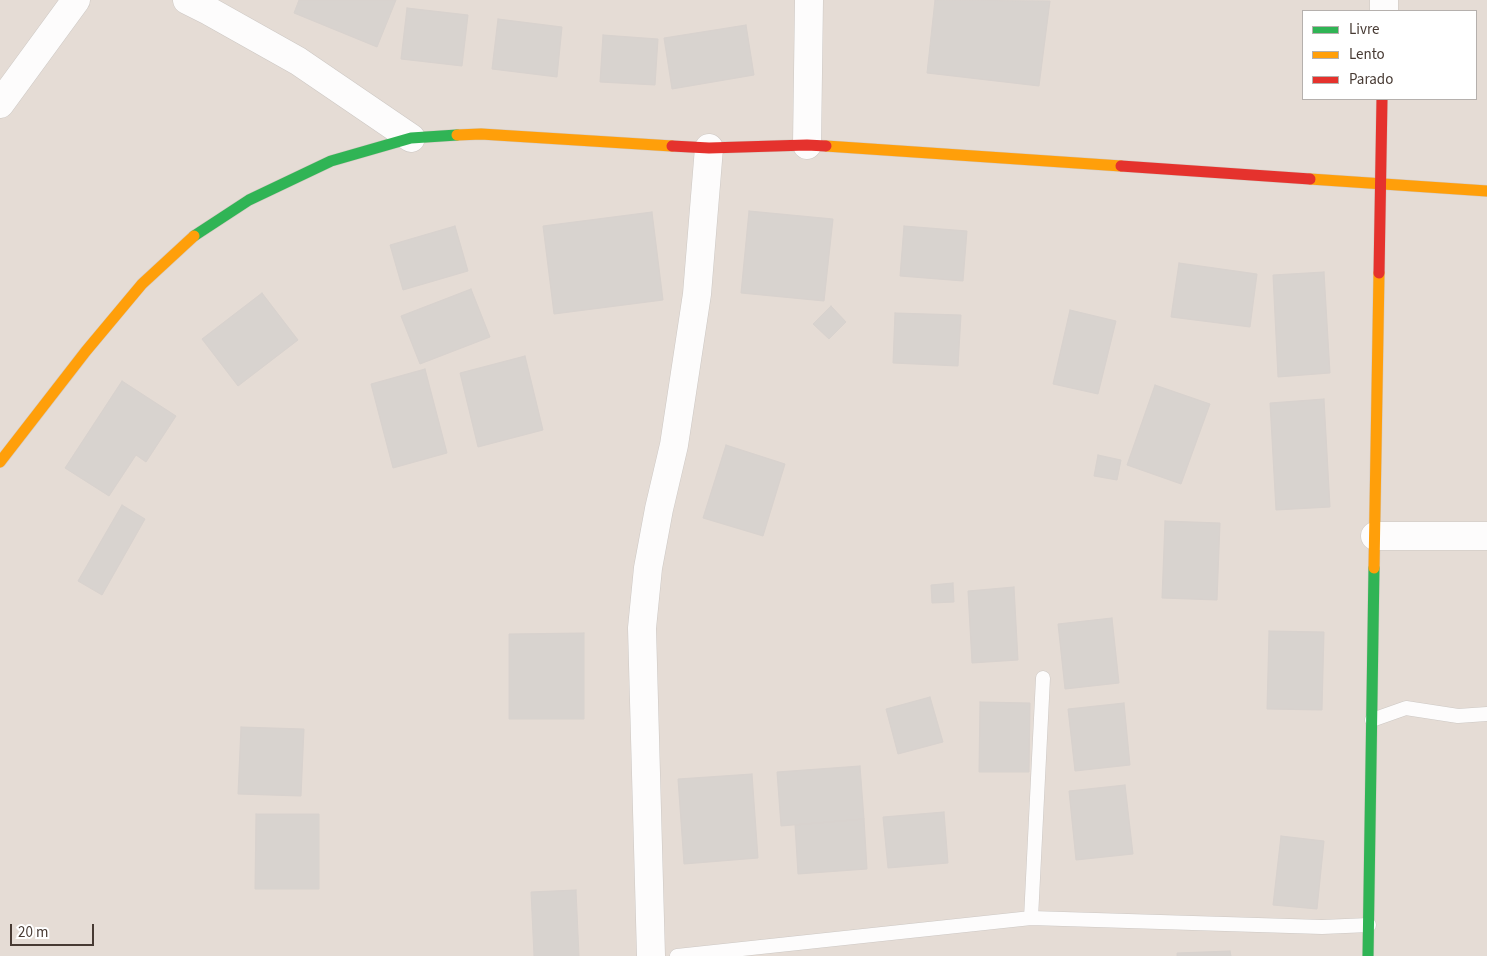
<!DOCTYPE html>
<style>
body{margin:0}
#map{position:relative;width:1487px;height:956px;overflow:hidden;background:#f0ece8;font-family:"Source Sans 3",sans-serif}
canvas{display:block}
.legend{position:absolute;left:1302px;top:10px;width:175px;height:90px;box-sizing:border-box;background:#fff;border:1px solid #b5b0ad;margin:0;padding:6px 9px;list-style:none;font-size:15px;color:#473a33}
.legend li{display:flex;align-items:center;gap:10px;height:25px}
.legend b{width:25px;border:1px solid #b5b0ad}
.scale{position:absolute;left:10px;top:924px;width:84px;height:22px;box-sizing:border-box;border:2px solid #473a33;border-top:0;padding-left:6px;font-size:15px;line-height:18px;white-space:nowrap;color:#473a33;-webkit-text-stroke:4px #fff;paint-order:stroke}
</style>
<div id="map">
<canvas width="1487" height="956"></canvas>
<ul class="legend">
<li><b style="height:6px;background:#30b455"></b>Livre</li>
<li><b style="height:6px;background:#ff9f0a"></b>Lento</li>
<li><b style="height:6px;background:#e5322d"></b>Parado</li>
</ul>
<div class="scale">20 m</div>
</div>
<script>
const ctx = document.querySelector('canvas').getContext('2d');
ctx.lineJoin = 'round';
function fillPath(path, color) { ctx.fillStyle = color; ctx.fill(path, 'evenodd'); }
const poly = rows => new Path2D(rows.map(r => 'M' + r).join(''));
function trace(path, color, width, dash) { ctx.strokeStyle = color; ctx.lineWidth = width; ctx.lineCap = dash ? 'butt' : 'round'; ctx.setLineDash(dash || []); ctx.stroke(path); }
const residential = poly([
 [0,0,1487,0,1487,956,0,956],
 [1303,11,1476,11,1476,99,1303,99]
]);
const building = poly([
 [299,0,396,0,377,47,294,13,299,0],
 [935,0,1050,1,1039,86,927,73,935,0],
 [407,8,468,15,462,66,401,59,407,8],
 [498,19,562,27,557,77,492,69,498,19],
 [746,25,754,75,672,89,664,38,746,25],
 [603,35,658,39,655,85,600,82,603,35],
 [749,211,833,219,824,301,741,293,749,211],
 [652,212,663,300,554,314,543,226,652,212],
 [455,226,468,271,403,290,390,245,455,226],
 [904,226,967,231,963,281,900,276,904,226],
 [1179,263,1257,274,1250,327,1171,317,1179,263],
 [1324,272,1330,373,1278,377,1273,275,1324,272],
 [471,289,490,337,420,364,401,316,471,289],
 [262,293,298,340,238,386,202,339,262,293],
 [831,306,846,322,829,339,813,324,831,306],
 [1070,310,1116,321,1098,394,1053,384,1070,310],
 [895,313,961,315,958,366,893,363,895,313],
 [525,356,543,430,478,447,460,373,525,356],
 [425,369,447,453,393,468,371,384,425,369],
 [122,381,176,416,146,462,136,455,109,496,65,468,122,381],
 [1155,385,1210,404,1181,484,1127,465,1155,385],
 [1324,399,1330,507,1276,510,1270,403,1324,399],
 [726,445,785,464,763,536,703,518,726,445],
 [1098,455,1121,460,1117,480,1094,476,1098,455],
 [122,505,145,519,102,595,78,581,122,505],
 [1165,521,1220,523,1217,600,1162,598,1165,521],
 [953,583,954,602,932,603,931,585,953,583],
 [1014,587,1018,660,972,663,968,591,1014,587],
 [1112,618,1119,683,1065,689,1058,624,1112,618],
 [1269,631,1324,632,1322,710,1267,709,1269,631],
 [584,633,584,719,509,719,509,634,584,633],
 [930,697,943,742,898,754,886,709,930,697],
 [980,702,1030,703,1029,772,979,772,980,702],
 [1124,703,1130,765,1075,771,1068,709,1124,703],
 [241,727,304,729,301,796,238,794,241,727],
 [860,766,864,819,781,826,777,772,860,766],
 [752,774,758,858,684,864,678,779,752,774],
 [1125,785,1133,854,1076,860,1069,791,1125,785],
 [944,812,948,863,888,868,883,817,944,812],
 [256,814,319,814,319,889,255,889,256,814],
 [864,819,867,869,798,874,795,825,864,819],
 [1281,836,1324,841,1317,909,1273,905,1281,836],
 [576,890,579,956,534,956,531,892,576,890],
 [1230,951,1231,956,1177,956,1177,953,1230,951]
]);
const lane = poly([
 [1372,720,1406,708,1458,716,1487,714],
 [1031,918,1043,678],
 [677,956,1031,918,1322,927,1369,925]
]);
const street = poly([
 [187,0,209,11,298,61,411,138],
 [1384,11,1384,0],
 [0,104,76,0],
 [807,145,809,0],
 [1375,536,1487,536],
 [651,956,642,628,648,568,659,509,674,445,697,294,709,148]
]);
const fast = poly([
 [194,236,249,200,331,161,411,138,457,135],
 [1368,956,1374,568]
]);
const slow = poly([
 [457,135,481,134,672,146],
 [826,146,1121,166],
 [1310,179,1487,191],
 [0,462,86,351,142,284,194,236],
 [1374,568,1379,273]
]);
const jam = poly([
 [672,146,709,148,807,145,826,146],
 [1121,166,1310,179],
 [1379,273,1382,99]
]);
fillPath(residential, '#e5dcd5');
fillPath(building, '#d8d3cf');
trace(building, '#d8d2ce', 1);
trace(lane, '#cdc8c4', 15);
trace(street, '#cdc8c4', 29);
trace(fast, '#d3c9c0', 12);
trace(slow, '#d3c9c0', 12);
trace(jam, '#d3c9c0', 12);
trace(lane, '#fdfcfc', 14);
trace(street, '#fdfcfc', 28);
trace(fast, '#30b455', 11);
trace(slow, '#ff9f0a', 11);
trace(jam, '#e5322d', 11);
</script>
